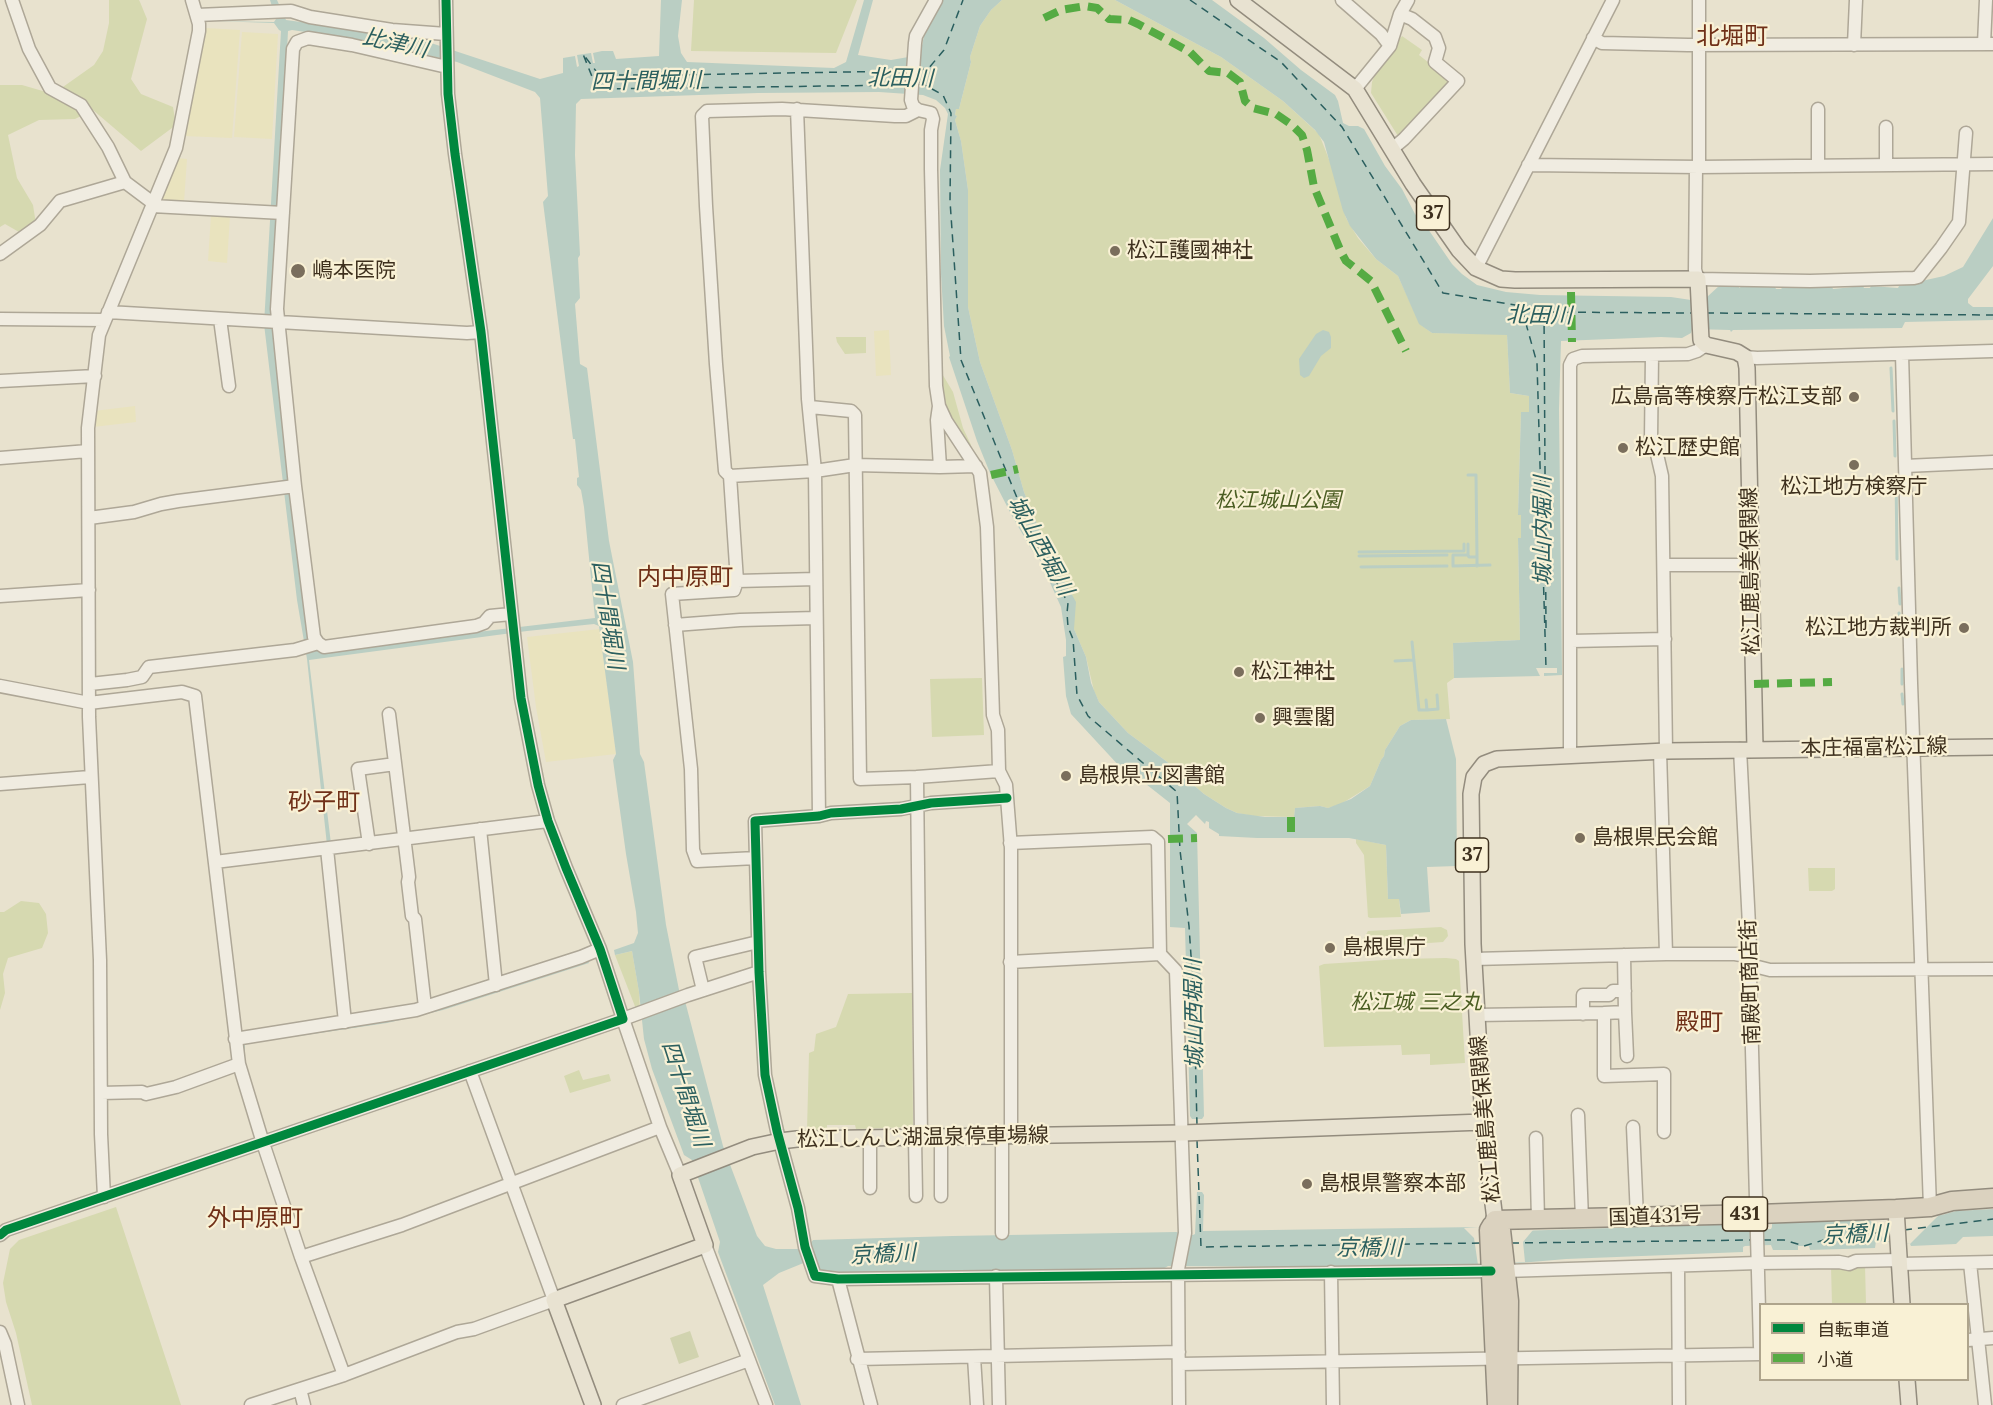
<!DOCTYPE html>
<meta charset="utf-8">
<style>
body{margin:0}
#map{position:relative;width:1993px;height:1405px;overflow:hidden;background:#e8e2ce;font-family:Lora,"Noto Sans JP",serif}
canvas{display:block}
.legend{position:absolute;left:1759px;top:1303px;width:210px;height:78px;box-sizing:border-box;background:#f9f1d5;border:2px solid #aea48c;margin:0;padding:8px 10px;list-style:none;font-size:18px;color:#3e301e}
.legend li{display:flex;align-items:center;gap:12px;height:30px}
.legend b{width:30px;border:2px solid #aea48c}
</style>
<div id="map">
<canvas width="1993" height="1405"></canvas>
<ul class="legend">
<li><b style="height:8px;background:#00873e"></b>自転車道</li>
<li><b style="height:8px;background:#55ab43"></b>小道</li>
</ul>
</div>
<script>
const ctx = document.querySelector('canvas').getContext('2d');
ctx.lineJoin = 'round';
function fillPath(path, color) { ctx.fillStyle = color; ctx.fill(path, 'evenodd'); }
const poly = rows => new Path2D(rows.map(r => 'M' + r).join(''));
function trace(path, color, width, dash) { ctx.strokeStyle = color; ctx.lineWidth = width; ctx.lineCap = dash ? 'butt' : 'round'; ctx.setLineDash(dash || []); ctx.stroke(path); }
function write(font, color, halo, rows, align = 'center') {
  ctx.font = font + ' Lora,"Noto Sans JP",serif'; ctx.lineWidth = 4.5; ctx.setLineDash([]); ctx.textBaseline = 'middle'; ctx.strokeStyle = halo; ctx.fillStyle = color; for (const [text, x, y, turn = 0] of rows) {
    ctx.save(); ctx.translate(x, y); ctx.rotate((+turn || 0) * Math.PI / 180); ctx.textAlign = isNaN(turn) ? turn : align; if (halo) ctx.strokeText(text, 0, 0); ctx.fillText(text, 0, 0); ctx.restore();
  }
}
const farmland = poly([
 [205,28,240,30,232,138,184,136],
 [242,32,278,34,272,139,234,137],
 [177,158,187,159,184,202,160,201],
 [211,215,230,216,227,263,208,261],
 [889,330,891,375,876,376,874,331],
 [135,406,136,422,93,427,94,411],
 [600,629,616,754,546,762,536,707,527,637]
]);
const green = poly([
 [109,0,139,0,140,2,147,19,131,79,141,94,173,107,176,125,141,151,93,110,75,119,39,120,8,135,17,178,33,205,36,224,19,232,5,224,0,227,0,85,22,85,53,94,94,65,103,51,109,23],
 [694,0,857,0,836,53,691,51],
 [1002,0,1115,0,1221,57,1283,101,1319,134,1332,167,1346,218,1358,238,1376,259,1398,276,1420,324,1432,333,1507,334,1510,393,1529,396,1529,413,1521,413,1518,514,1521,515,1521,538,1518,539,1520,640,1453,643,1454,678,1447,683,1450,719,1411,720,1400,726,1385,750,1384,756,1381,760,1370,786,1341,804,1328,808,1320,806,1295,808,1294,817,1253,816,1237,813,1226,808,1204,794,1166,761,1128,733,1099,702,1094,691,1086,657,1074,629,1072,594,1047,549,1024,492,1012,450,980,362,968,307,968,190,961,141,955,120,957,116,955,115,956,109,959,109,971,62,970,57,980,26,991,10],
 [1402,36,1422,50,1419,55,1453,82,1404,136,1398,136,1371,93,1372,82,1378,67],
 [836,337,866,337,866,353,845,354,837,342],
 [941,372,953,392,963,428,971,445,969,446,957,430,942,400],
 [982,678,984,735,932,737,930,679],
 [1356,839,1386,845,1388,899,1399,899,1401,917,1370,918,1368,917,1364,855,1356,843],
 [1808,868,1835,868,1835,889,1832,891,1809,891],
 [21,901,39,903,46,914,48,933,42,948,8,958,3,974,5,993,0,1010,0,912,4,912],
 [1441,927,1447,930,1448,936,1443,942,1371,947,1367,944,1364,938,1368,931],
 [632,951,639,992,640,1010,636,1009,615,955],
 [1446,958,1456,959,1459,961,1465,1063,1430,1065,1430,1054,1402,1055,1401,1045,1324,1047,1319,966,1324,964,1400,959],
 [912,993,913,1127,856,1129,855,1125,827,1125,827,1130,807,1130,809,1053,814,1051,816,1034,836,1027,848,994],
 [579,1070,583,1080,609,1074,611,1081,570,1093,564,1076],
 [116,1207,181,1405,32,1405,16,1333,6,1302,3,1283,10,1249,19,1240],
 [1865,1266,1866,1303,1832,1304,1831,1267]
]);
const cemetery = poly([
 [690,1331,699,1357,679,1364,670,1338]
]);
const water = poly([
 [270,0,277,0,286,20,383,33,431,43,540,79,563,73,563,58,575,56,577,67,579,66,577,55,591,53,593,63,595,63,593,53,602,51,613,51,616,59,659,56,661,0,682,0,678,36,681,53,687,62,834,68,846,62,864,0,873,0,858,55,891,60,920,55,925,31,941,0,1002,0,991,10,980,26,970,57,971,62,959,109,956,109,955,115,957,116,955,120,961,141,968,190,968,307,980,362,1012,450,1024,492,1047,549,1076,602,1074,629,1086,657,1091,683,1099,702,1128,733,1166,761,1204,794,1226,808,1237,813,1265,817,1294,817,1295,808,1320,806,1328,808,1351,799,1370,786,1381,760,1384,756,1385,750,1400,726,1411,720,1446,719,1456,759,1457,866,1427,867,1430,912,1401,914,1399,899,1388,899,1386,845,1349,838,1257,838,1219,836,1219,834,1209,828,1209,822,1206,821,1205,824,1196,815,1187,824,1197,833,1204,1116,1202,1119,1192,1119,1190,1116,1185,928,1170,927,1170,803,1137,777,1138,775,1127,766,1121,768,1071,714,1066,696,1063,657,1066,656,1066,640,1061,607,1038,556,1033,552,1012,516,990,473,977,441,949,357,950,356,944,326,941,274,940,170,948,114,945,108,936,100,923,95,879,92,758,93,581,99,576,104,575,155,580,255,578,258,580,298,575,304,580,364,587,368,609,541,633,662,640,754,644,762,666,925,680,995,685,1001,723,1146,757,1236,765,1246,776,1249,802,1249,807,1248,813,1240,953,1236,1176,1232,1193,1235,1195,1234,1197,1192,1202,1192,1204,1195,1203,1231,1478,1227,1485,1232,1742,1224,1742,1229,1745,1230,1771,1229,1772,1227,1772,1223,1870,1220,1942,1215,1956,1211,1993,1209,1993,1236,1963,1237,1956,1244,1911,1246,1910,1244,1876,1241,1875,1248,1810,1250,1809,1246,1798,1246,1798,1250,1773,1250,1771,1245,1745,1246,1743,1247,1743,1252,1566,1259,1496,1265,1426,1265,1303,1267,1168,1266,1163,1269,834,1273,823,1271,806,1262,779,1273,763,1285,801,1405,775,1405,718,1252,720,1242,692,1160,684,1155,652,1069,644,1039,639,992,632,951,615,955,614,950,634,943,638,933,636,912,626,854,613,760,616,754,599,626,594,624,527,631,309,660,331,844,327,845,307,659,297,600,264,324,281,31,279,30,274,23,213,21,274,22,276,19],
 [292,30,372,42,457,62,535,92,540,98,548,196,543,202,573,439,575,439,579,477,577,478,577,485,581,490,584,507,595,618,318,651,309,639,273,328,288,31],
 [1115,0,1212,0,1264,38,1301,70,1335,95,1338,101,1343,123,1349,126,1358,126,1364,129,1385,166,1402,189,1415,214,1428,229,1452,264,1462,274,1477,285,1506,292,1540,295,1671,297,1691,300,1698,300,1707,297,1719,286,1739,286,1739,288,1742,286,1775,287,1776,289,1781,289,1783,287,1832,287,1833,289,1863,286,1864,288,1870,288,1871,286,1898,288,1899,286,1944,276,1963,267,1993,218,1993,266,1968,299,1968,303,1973,307,1993,307,1993,320,1905,322,1902,328,1733,330,1731,332,1730,330,1692,329,1691,333,1682,338,1661,337,1561,341,1559,409,1562,675,1544,676,1544,673,1557,673,1557,668,1536,668,1540,676,1454,678,1453,643,1520,640,1518,538,1521,538,1521,515,1518,515,1521,412,1529,412,1529,396,1510,393,1507,335,1432,333,1419,324,1398,276,1376,259,1350,226,1343,211,1324,142,1315,130,1283,101,1221,57],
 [1323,330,1329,332,1331,337,1331,348,1321,356,1309,376,1304,378,1300,375,1299,359,1316,334],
 [587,958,589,963,443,1010,387,1023,245,1044,245,1053,241,1056,242,1040,354,1023]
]);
const pier = poly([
 [1940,1214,1910,1244,1885,1241,1870,1220],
 [1478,1227,1485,1232,1533,1230,1523,1242,1525,1262,1478,1265,1474,1238,1464,1228]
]);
const stream = poly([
 [1891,368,1893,411],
 [1894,421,1895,456],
 [1468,475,1476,475,1477,557],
 [1896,475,1897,559],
 [1468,544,1468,555,1453,555,1453,566,1490,565],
 [1359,552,1464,551,1464,544],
 [1468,555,1469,557,1477,557,1477,566],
 [1359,556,1447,555],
 [1361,567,1447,566],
 [1899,588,1900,604],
 [1899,613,1900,626],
 [1412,642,1419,710,1427,710,1426,700],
 [1395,661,1414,660],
 [1902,669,1902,684],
 [1902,694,1903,704],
 [1427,710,1438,709,1437,695]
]);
const ferry = poly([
 [1190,0,1281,62,1342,127,1443,293,1521,306,1537,363,1546,668],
 [917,70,928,69,944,50,963,0],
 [907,71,667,75,599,75,583,54,597,89,908,85],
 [919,85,923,84,943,95,951,113,950,201,961,360,1037,547,1068,603,1067,613,1068,627,1073,639,1077,695,1088,716,1177,792,1180,850,1189,926,1194,1000,1197,1126],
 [1706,313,1993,315],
 [1546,628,1544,312,1692,313],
 [1197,1140,1201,1247,1482,1243],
 [1904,1230,1993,1219],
 [1763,1240,1784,1240,1804,1246,1827,1239,1891,1231],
 [1511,1243,1752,1240]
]);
const minor = poly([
 [12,0,29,49,50,88,81,105,108,147,125,182],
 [936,0,916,36,915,43,911,100,913,106,918,110,931,113,933,119,931,130,931,169,936,386,939,406,946,421,980,473,987,527,993,715,998,730,999,771,1006,785,1011,848,1011,1136],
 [1342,0,1381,34,1390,46,1355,89],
 [1400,14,1408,0],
 [197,15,291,11,310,17,392,30,446,34],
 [1593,38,1602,43,1688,45,1993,44],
 [1984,44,1986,0],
 [1854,45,1856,0],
 [1390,46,1400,14,1412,19,1435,37,1439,48,1435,62,1458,81,1404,139,1392,149],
 [447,67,352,45,308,38,297,42,293,49,277,309,295,486,314,637,318,643,324,647,476,626,484,623,490,616,511,614],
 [797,109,808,399,815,471,819,816],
 [1818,109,1818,165],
 [1886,127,1886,165],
 [1528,165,1699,167,1993,164],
 [1696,167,1695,270,1698,279,1810,281,1914,278,1918,277,1941,248,1959,222,1966,133],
 [1699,167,1699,0],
 [152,206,283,213],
 [0,254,40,225,60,201,125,182,153,203],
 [1476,268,1613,0],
 [108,312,467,333,481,332],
 [0,319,105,320],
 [220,319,229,386],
 [1902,354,1911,683,1930,1207],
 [1652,355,1651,439,1656,450,1662,476,1666,751],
 [1745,357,1757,358,1993,351],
 [0,381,95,376],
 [939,406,937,420,940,467],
 [810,407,851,411,855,415,860,779,917,777,921,1138],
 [0,458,88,451],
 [1905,466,1993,462],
 [730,476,815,471,855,465,940,467,976,466],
 [89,518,134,512,161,504,178,501,295,486],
 [1664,565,1751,565],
 [737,581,816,579],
 [0,596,89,590],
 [675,625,740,620,816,618],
 [1571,641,1665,639],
 [90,684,127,680,142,677,149,667,295,650,318,643],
 [0,686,89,703,182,692,195,696,239,1064,263,1143,301,1257,344,1375],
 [389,714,409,877,408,882,412,916,415,919,425,1007],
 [1740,749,1750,945,1747,956,1754,966,1750,976,1760,1347],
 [1570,756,1570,365,1573,359,1582,356,1688,354,1697,351,1706,345],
 [917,777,999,771],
 [0,784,90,777],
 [1007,798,931,803,901,809,831,813,819,816,755,821,759,972,765,1075,777,1131,798,1208,805,1247,815,1276,838,1279,1491,1271],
 [480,829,496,985],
 [1010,843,1152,837,1158,842,1160,954],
 [369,844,358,769,395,764],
 [327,849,345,1022],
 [756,858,697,861,693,850,691,769,672,594,734,590,737,581,730,476,725,471,716,364,706,206,702,116,707,111,782,109,895,116,906,116,918,110],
 [215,862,548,821],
 [1666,954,1735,954,1747,956],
 [1474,959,1666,954,1660,751],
 [1010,962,1160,954,1176,971,1185,1233,1178,1269,1179,1405],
 [1754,966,1770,970,1993,969],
 [703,990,695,957,758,942],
 [1625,1012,1627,1056],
 [1604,1013,1625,1012,1624,955],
 [1583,1014,1583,995,1609,995,1613,991,1625,991],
 [1476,1015,1604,1013,1604,1076,1664,1074,1664,1132],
 [235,1039,416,1010,581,957,600,949],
 [101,1093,142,1092,146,1094,176,1087,239,1064],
 [1578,1115,1582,1219],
 [1633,1127,1637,1217],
 [1002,1136,1002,1233],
 [915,1138,916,1196],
 [1536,1138,1538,1220],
 [870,1139,870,1188],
 [680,1175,660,1127,623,1019,688,995,759,972],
 [941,1196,941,1137],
 [104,1197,101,1134,100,960,89,717,88,428,99,335,176,148,199,31,199,24,192,0],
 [0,1235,6,1230,623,1019,600,949,566,868,548,821,538,785,521,698,481,332,455,154,448,94,446,0],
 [705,1245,766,1405],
 [301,1257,402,1225,660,1127],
 [1970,1263,1985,1405],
 [1900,1264,1993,1262],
 [1678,1266,1679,1405],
 [1505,1271,1758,1263,1839,1262,1849,1264,1856,1261,1899,1260],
 [1331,1272,1333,1405],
 [996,1276,999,1405],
 [838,1279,871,1405],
 [0,1332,5,1344,18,1405],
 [1968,1340,1993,1338],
 [974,1357,977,1405],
 [857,1359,1179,1352],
 [1180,1364,1760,1354],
 [300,1389,304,1405],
 [251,1405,344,1375,457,1332,474,1329,554,1300,470,1071],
 [623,1405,749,1360]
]);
const major = poly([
 [1238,0,1355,89,1413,184,1459,250,1476,268,1501,279,1515,280,1698,279,1701,340,1706,345,1737,352,1745,357,1747,368,1755,749],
 [1896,1209,1902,1304],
 [1495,1220,1483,1122,1473,944,1471,794,1474,777,1484,764,1497,759,1666,751,1993,747],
 [1907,1380,1909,1405],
 [593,1405,554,1300,705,1245,680,1175,752,1147,780,1141,797,1139,1183,1133,1483,1122]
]);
const highway = poly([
 [1495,1220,1758,1214,1896,1209,1930,1207,1952,1201,1993,1198],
 [1495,1220,1501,1230,1509,1301,1508,1405],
 [1492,1225,1489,1230,1497,1405]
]);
const quiet = poly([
 [1044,18,1061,10,1085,6,1097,8,1109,19,1129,20,1138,24,1190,52,1209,71,1228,73,1240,82,1245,101,1253,108,1276,114,1292,125,1302,135,1307,150,1314,187,1341,252,1346,261,1371,281,1406,351],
 [1571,292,1572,342],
 [991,475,1018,469],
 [1754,684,1832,682],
 [1291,817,1291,837],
 [1168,839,1197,838]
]);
const cycleway = poly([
 [1007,798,931,803,901,809,831,813,819,816,755,821,759,972,765,1075,777,1131,798,1208,805,1247,815,1276,838,1279,1491,1271],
 [0,1235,6,1230,623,1019,600,949,566,868,548,821,538,785,521,698,481,332,455,154,448,94,446,0]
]);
const markers = [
 [1115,251,6,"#7a6e5c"],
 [298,271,8,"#7a6e5c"],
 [1854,397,6,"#7a6e5c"],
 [1623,448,6,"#7a6e5c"],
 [1854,465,6,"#7a6e5c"],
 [1964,628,6,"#7a6e5c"],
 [1239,672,6,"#7a6e5c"],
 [1260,718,6,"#7a6e5c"],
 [1066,776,6,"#7a6e5c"],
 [1580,838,6,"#7a6e5c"],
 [1330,948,6,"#7a6e5c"],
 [1307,1184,6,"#7a6e5c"]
];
const shields = [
 [1433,213,33],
 [1472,855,33],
 [1745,1214,45]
];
const shieldNames = [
 ["37",1433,213],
 ["37",1472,855],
 ["431",1745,1214]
];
const poiNames = [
 ["松江護國神社",1127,251],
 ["嶋本医院",312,271],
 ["広島高等検察庁松江支部",1842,397,"right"],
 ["松江歴史館",1635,448],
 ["松江地方検察庁",1854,487,"center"],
 ["松江地方裁判所",1952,628,"right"],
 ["松江神社",1251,672],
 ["興雲閣",1272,718],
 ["島根県立図書館",1078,776],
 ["島根県民会館",1592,838],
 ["島根県庁",1342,948],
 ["島根県警察本部",1319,1184]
];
const parkNames = [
 ["松江城山公園",1278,501],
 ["松江城 三之丸",1416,1003]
];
const streetNames = [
 ["松江鹿島美保関線",1751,571,-91],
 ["本庄福富松江線",1874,748,-1],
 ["南殿町商店街",1751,982,-92],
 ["松江鹿島美保関線",1486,1119,-95],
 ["松江しんじ湖温泉停車場線",923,1138,-1],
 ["国道431号",1655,1217,-2]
];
const waterNames = [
 ["比津川",395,44,12],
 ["北田川",900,79,1],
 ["四十間堀川",646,82,-1],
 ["北田川",1539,316,1],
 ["城山内堀川",1544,531,-90],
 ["城山西堀川",1040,546,61],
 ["四十間堀川",607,615,81],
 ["城山西堀川",1195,1014,-91],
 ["四十間堀川",685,1094,72],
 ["京橋川",1855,1235,-2],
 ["京橋川",1369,1249],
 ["京橋川",883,1255,-3]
];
const quarterNames = [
 ["北堀町",1732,37],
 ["内中原町",685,578],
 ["砂子町",324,803],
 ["殿町",1699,1023],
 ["外中原町",255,1219]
];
fillPath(farmland, '#e9e3be');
fillPath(green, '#d6d9b0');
fillPath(cemetery, '#d1d3af');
fillPath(water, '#bacec3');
fillPath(pier, '#e8e2ce');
trace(stream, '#bacec3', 3);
trace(ferry, '#2b5f5f', 1.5, [8, 6]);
trace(minor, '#aea797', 15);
trace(major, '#938c7e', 18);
trace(highway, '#938c7e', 21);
trace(minor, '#f0ece1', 12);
trace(major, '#e8e2d1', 15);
trace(highway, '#dbd2bf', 18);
trace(quiet, '#55ab43', 8, [15, 8]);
trace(cycleway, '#00873e', 9);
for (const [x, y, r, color] of markers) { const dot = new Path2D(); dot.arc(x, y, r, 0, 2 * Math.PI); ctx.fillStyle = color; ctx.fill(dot); trace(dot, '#f9f1d5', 2); }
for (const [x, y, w] of shields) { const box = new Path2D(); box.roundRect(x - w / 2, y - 17, w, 34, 4.5); ctx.fillStyle = '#f9f1d5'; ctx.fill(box); trace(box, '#3e301e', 1.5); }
write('bold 20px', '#3e301e', null, shieldNames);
write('21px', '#3e301e', '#f9f1d5', poiNames, 'left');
write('italic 21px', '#4a5d22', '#f9f1d5', parkNames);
write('21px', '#3e301e', '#f9f1d5', streetNames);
write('italic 22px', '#2b5f5f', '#f9f1d5', waterNames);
write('24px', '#703018', '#f9f1d5', quarterNames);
</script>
